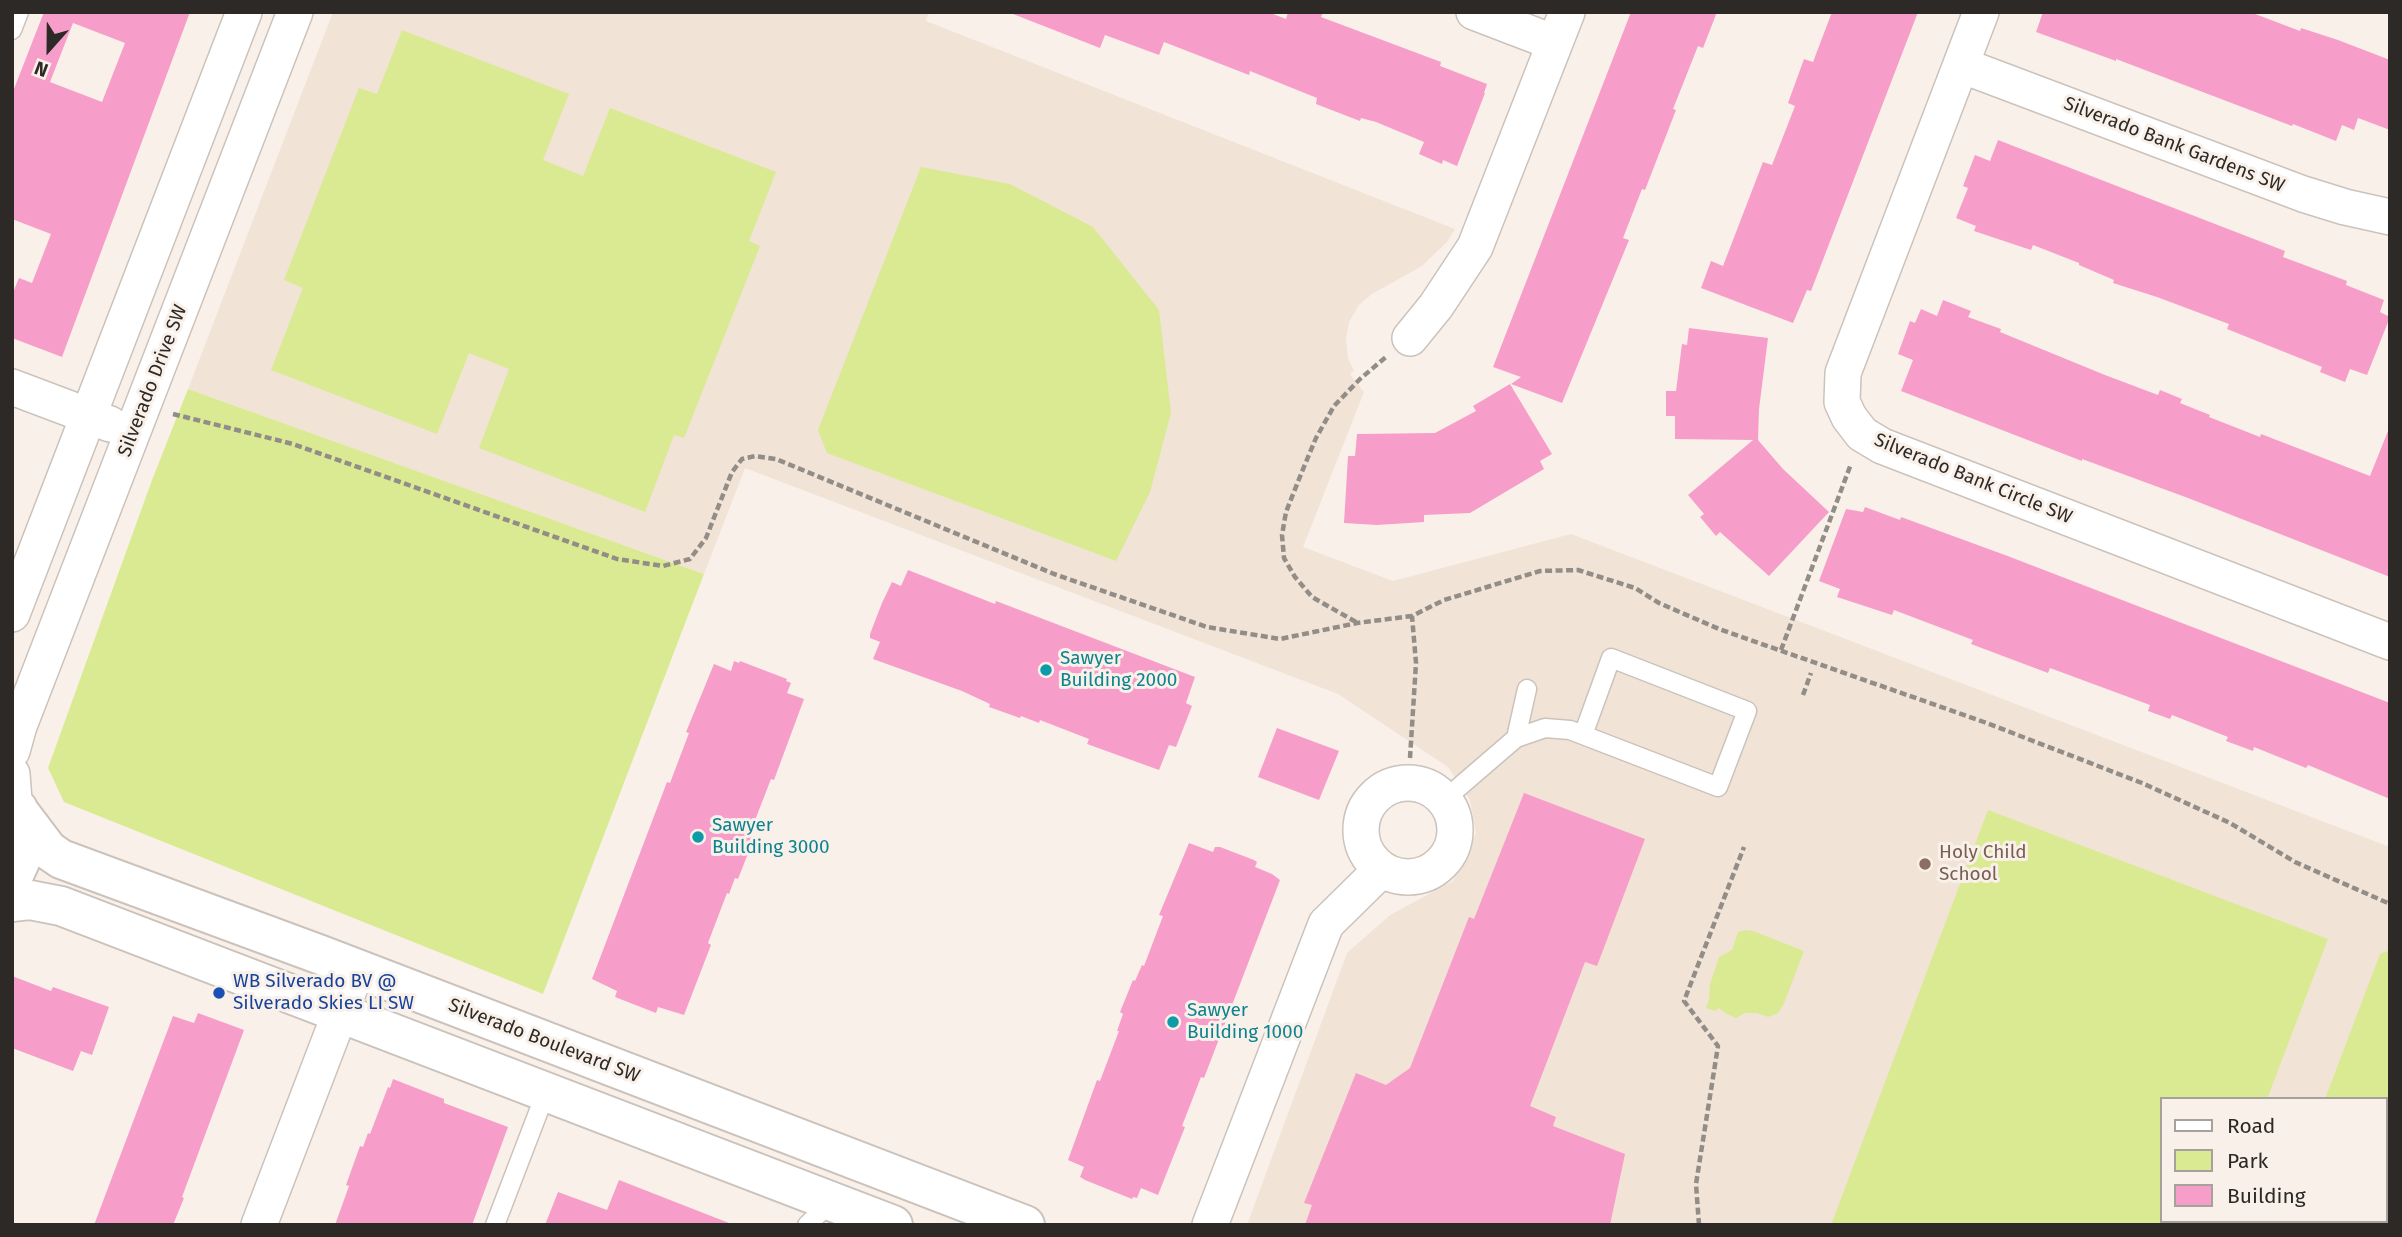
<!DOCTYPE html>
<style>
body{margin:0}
#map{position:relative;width:2402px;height:1237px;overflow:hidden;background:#f9f1e9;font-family:"Fira Sans",sans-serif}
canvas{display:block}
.frame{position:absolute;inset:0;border:14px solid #2c2926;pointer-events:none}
.legend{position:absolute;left:2160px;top:1097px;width:228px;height:126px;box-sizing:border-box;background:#f9f1e9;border:2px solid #a7a19b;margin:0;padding:9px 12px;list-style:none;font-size:21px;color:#2c2926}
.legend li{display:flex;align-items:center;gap:14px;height:35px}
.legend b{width:35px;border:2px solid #a7a19b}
.north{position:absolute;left:14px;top:14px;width:70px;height:70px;-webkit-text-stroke:5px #f9f1e9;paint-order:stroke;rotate:201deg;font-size:19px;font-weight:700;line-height:28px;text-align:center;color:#2c2926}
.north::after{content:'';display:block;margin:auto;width:24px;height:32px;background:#2c2926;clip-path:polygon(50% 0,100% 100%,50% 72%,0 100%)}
</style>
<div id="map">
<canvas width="2402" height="1237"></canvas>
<div class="frame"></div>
<ul class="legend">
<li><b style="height:9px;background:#fff"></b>Road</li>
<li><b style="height:19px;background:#d9ea93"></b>Park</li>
<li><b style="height:19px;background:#f79dc9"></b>Building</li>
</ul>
<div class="north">N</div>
</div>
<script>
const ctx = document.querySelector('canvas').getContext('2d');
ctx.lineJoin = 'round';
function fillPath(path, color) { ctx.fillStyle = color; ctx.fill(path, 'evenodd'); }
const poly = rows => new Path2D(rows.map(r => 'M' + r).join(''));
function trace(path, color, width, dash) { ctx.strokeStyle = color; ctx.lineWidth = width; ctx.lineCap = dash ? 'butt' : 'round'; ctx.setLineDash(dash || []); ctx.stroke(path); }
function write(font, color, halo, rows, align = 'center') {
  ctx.font = font + ' "Fira Sans",sans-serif'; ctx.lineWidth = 6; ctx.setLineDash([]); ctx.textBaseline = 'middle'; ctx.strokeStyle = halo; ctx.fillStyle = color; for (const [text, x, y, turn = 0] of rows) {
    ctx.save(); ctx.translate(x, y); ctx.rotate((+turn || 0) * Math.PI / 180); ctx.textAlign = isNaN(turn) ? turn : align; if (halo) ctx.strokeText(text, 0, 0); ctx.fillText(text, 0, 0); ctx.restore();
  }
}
const built = poly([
 [333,12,929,12,926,21,1455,229,1447,242,1422,266,1372,294,1359,305,1349,322,1346,340,1348,358,1354,371,1350,374,1364,392,1303,547,1393,581,1571,534,2390,847,2390,1225,1247,1225,1347,953,1390,915,1453,881,1476,833,1470,800,1448,767,1338,694,745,468,704,574,188,389],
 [2162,1099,2386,1099,2386,1221,2162,1221]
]);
const green = poly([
 [402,30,569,94,543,160,583,176,610,108,776,172,749,241,760,246,684,438,674,435,645,512,479,448,509,369,469,353,437,434,271,370,303,288,284,280,359,88,377,94],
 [921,167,1010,184,1093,227,1159,310,1171,413,1150,492,1116,561,827,453,818,430],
 [188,389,704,574,543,994,64,802,48,768,152,480],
 [1988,810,2328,939,2267,1099,2162,1099,2162,1221,2221,1221,2220,1225,1831,1225],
 [1746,930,1753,931,1804,951,1784,1003,1778,1013,1768,1017,1757,1013,1745,1013,1736,1018,1725,1013,1719,1008,1715,1011,1706,1008,1709,1000,1710,984,1719,957,1732,950,1738,932],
 [2390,950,2390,1225,2277,1225,2279,1221,2386,1221,2386,1099,2325,1099,2380,954]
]);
const building = poly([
 [44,12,190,12,62,357,12,338,12,295,19,278,32,283,51,234,12,219,12,94],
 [73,23,125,43,102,102,50,82],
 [1013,12,1268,12,1286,19,1288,12,1323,12,1321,17,1441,62,1440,66,1487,84,1484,93,1485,93,1457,166,1443,160,1442,164,1419,154,1424,142,1376,122,1361,118,1360,121,1347,116,1316,104,1317,98,1250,71,1249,75,1164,42,1159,55,1105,35,1100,48,1013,14],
 [1631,12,1717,12,1703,48,1698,46,1673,109,1676,110,1645,190,1642,189,1623,238,1629,240,1562,403,1511,384,1521,377,1493,367],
 [1832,12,1918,12,1811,291,1807,290,1793,323,1701,288,1711,261,1723,266,1763,162,1772,165,1795,106,1788,103,1804,59,1813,62],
 [2043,12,2250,12,2300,31,2301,28,2338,40,2390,60,2390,130,2358,118,2354,130,2342,125,2336,141,2293,124,2292,126,2116,59,2116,61,2036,32],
 [1998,140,2285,251,2283,257,2347,281,2346,285,2384,300,2380,312,2390,317,2367,375,2350,369,2345,382,2320,372,2322,367,2227,329,2229,324,2157,297,2113,283,2114,280,2079,265,2079,263,2033,245,2031,250,1974,231,1976,226,1956,218,1968,188,1963,186,1975,155,1990,161],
 [1943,300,1971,311,1968,317,2001,329,2000,332,2105,375,2158,395,2160,390,2182,399,2180,403,2210,415,2209,417,2260,437,2261,434,2370,476,2388,431,2390,431,2390,577,2188,498,2082,459,2082,461,1901,391,1913,360,1898,354,1910,321,1915,323,1921,309,1937,316],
 [1689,328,1768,338,1759,409,1758,440,1783,469,1829,512,1769,576,1720,532,1716,536,1700,517,1704,514,1688,495,1753,440,1675,439,1675,416,1666,416,1666,391,1676,391,1682,344,1687,345],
 [1510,384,1552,454,1540,461,1544,469,1470,513,1424,515,1424,522,1377,525,1344,523,1348,456,1355,456,1357,434,1435,433,1476,411,1473,406],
 [1865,507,1900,520,1901,517,2005,555,2390,703,2390,799,2308,765,2306,768,2254,747,2253,751,2226,741,2228,737,2172,715,2170,719,2148,711,2150,705,2050,668,2048,673,1971,644,1973,640,1894,610,1892,615,1837,597,1840,589,1819,581,1846,509,1863,512],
 [908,570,995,604,996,601,1195,677,1186,703,1192,706,1176,747,1169,745,1159,770,1087,744,1089,739,1040,720,1039,723,1021,716,1020,718,989,707,990,704,962,691,873,659,880,642,870,638,870,634,882,603,892,582,901,586],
 [734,661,739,663,740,661,787,679,786,681,791,683,787,693,804,699,774,780,771,779,752,828,754,829,748,845,751,846,738,879,735,878,729,894,727,893,708,943,711,945,684,1015,658,1007,656,1013,615,997,617,991,592,979,667,782,670,783,689,733,686,732,714,664,731,671],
 [1277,728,1339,751,1319,800,1258,777],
 [1524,793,1645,839,1597,966,1585,962,1530,1106,1556,1117,1553,1126,1625,1154,1610,1225,1305,1225,1312,1205,1304,1203,1356,1073,1386,1085,1410,1068,1469,917,1474,919],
 [1189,843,1213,852,1215,847,1220,847,1254,860,1257,862,1255,867,1272,874,1280,880,1204,1078,1201,1077,1182,1126,1185,1127,1158,1195,1141,1188,1137,1198,1133,1197,1132,1199,1085,1180,1080,1177,1084,1167,1068,1160,1097,1080,1100,1081,1119,1031,1117,1031,1123,1014,1120,1012,1133,980,1135,981,1142,965,1144,966,1163,916,1159,915],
 [12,976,51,991,53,987,109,1007,92,1055,81,1051,73,1071,12,1048],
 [198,1013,244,1030,182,1197,184,1198,173,1225,94,1225,173,1016,194,1023],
 [393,1079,444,1099,444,1103,508,1127,472,1225,335,1225,349,1186,346,1185,360,1146,363,1147,368,1133,370,1134,388,1087,390,1088],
 [619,1180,729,1223,728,1225,545,1225,558,1192,607,1210]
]);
const path = poly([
 [173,414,293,444,617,559,663,566,690,559,706,538,732,472,742,459,755,456,776,459,1054,574,1207,627,1280,639,1357,623,1412,616],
 [1356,622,1312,597,1295,577,1284,558,1282,535,1286,512,1301,474,1316,438,1334,406,1360,379,1386,357],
 [1781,650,1851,464],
 [1803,695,1811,673],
 [1410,758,1416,663,1412,616,1444,600,1540,571,1578,570,1635,588,1659,603,1719,629,1984,722,2142,783,2230,823,2295,862,2390,904],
 [1699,1225,1696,1184,1718,1046,1684,1001,1744,847]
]);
const lane = poly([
 [12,30,19,12],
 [1516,738,1527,689],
 [1444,800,1516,738,1545,728,1570,730,1718,787,1747,711,1611,658,1583,735],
 [495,1225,546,1092],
 [807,1225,832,1201]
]);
const street = poly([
 [1474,12,1555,43],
 [1981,12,1843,373,1842,402,1849,417,1862,434,1882,446,2390,642],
 [1961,65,2303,194,2345,207,2390,217],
 [1410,338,1436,306,1475,247,1567,12],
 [12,387,110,424],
 [12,614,244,12],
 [12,751,19,726,295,12],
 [12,774,14,801],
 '1361 830a47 47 0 1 1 94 0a47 47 0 1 1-94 0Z',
 [259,1225,357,969],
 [1210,1225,1326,924,1382,869]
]);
const secondary = poly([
 [20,813,48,850,61,859,321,955,1025,1225],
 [12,879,23,855,24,834,18,809],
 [12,902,30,900,61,906,893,1225]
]);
const markers = [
 [1046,670,7,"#0f9aa8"],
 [698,837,7,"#0f9aa8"],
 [1925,864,7,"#8d6e63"],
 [219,993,7,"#1a4fb4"],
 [1173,1022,7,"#0f9aa8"]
];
const streetNames = [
 ["Silverado Bank Gardens SW",2174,145,21],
 ["Silverado Drive SW",153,381,-69],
 ["Silverado Bank Circle SW",1973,479,22],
 ["Silverado Boulevard SW",544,1041,21]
];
const cultureNames = [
 ["Sawyer",1060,659],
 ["Building 2000",1060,681],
 ["Sawyer",712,826],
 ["Building 3000",712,848],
 ["Sawyer",1187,1011],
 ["Building 1000",1187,1033]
];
const educationNames = [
 ["Holy Child",1939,853],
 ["School",1939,875]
];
const transitNames = [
 ["WB Silverado BV @",233,982],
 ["Silverado Skies LI SW",233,1004]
];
fillPath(built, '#f1e3d6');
fillPath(green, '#d9ea93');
fillPath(building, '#f79dc9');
trace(lane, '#cbc3bb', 21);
trace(street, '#cbc3bb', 38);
trace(secondary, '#cbc3bb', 42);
trace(path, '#938d88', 4.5, [7, 3.5]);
trace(lane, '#fff', 18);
trace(street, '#fff', 35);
trace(secondary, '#fff', 38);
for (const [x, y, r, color] of markers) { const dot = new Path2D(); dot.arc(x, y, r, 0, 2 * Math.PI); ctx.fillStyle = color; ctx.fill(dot); trace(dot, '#f9f1e9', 2.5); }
write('19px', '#2c2926', '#f9f1e9', streetNames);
write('19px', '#0d838f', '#f9f1e9', cultureNames, 'left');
write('19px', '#785e54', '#f9f1e9', educationNames, 'left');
write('19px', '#164399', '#f9f1e9', transitNames, 'left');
</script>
